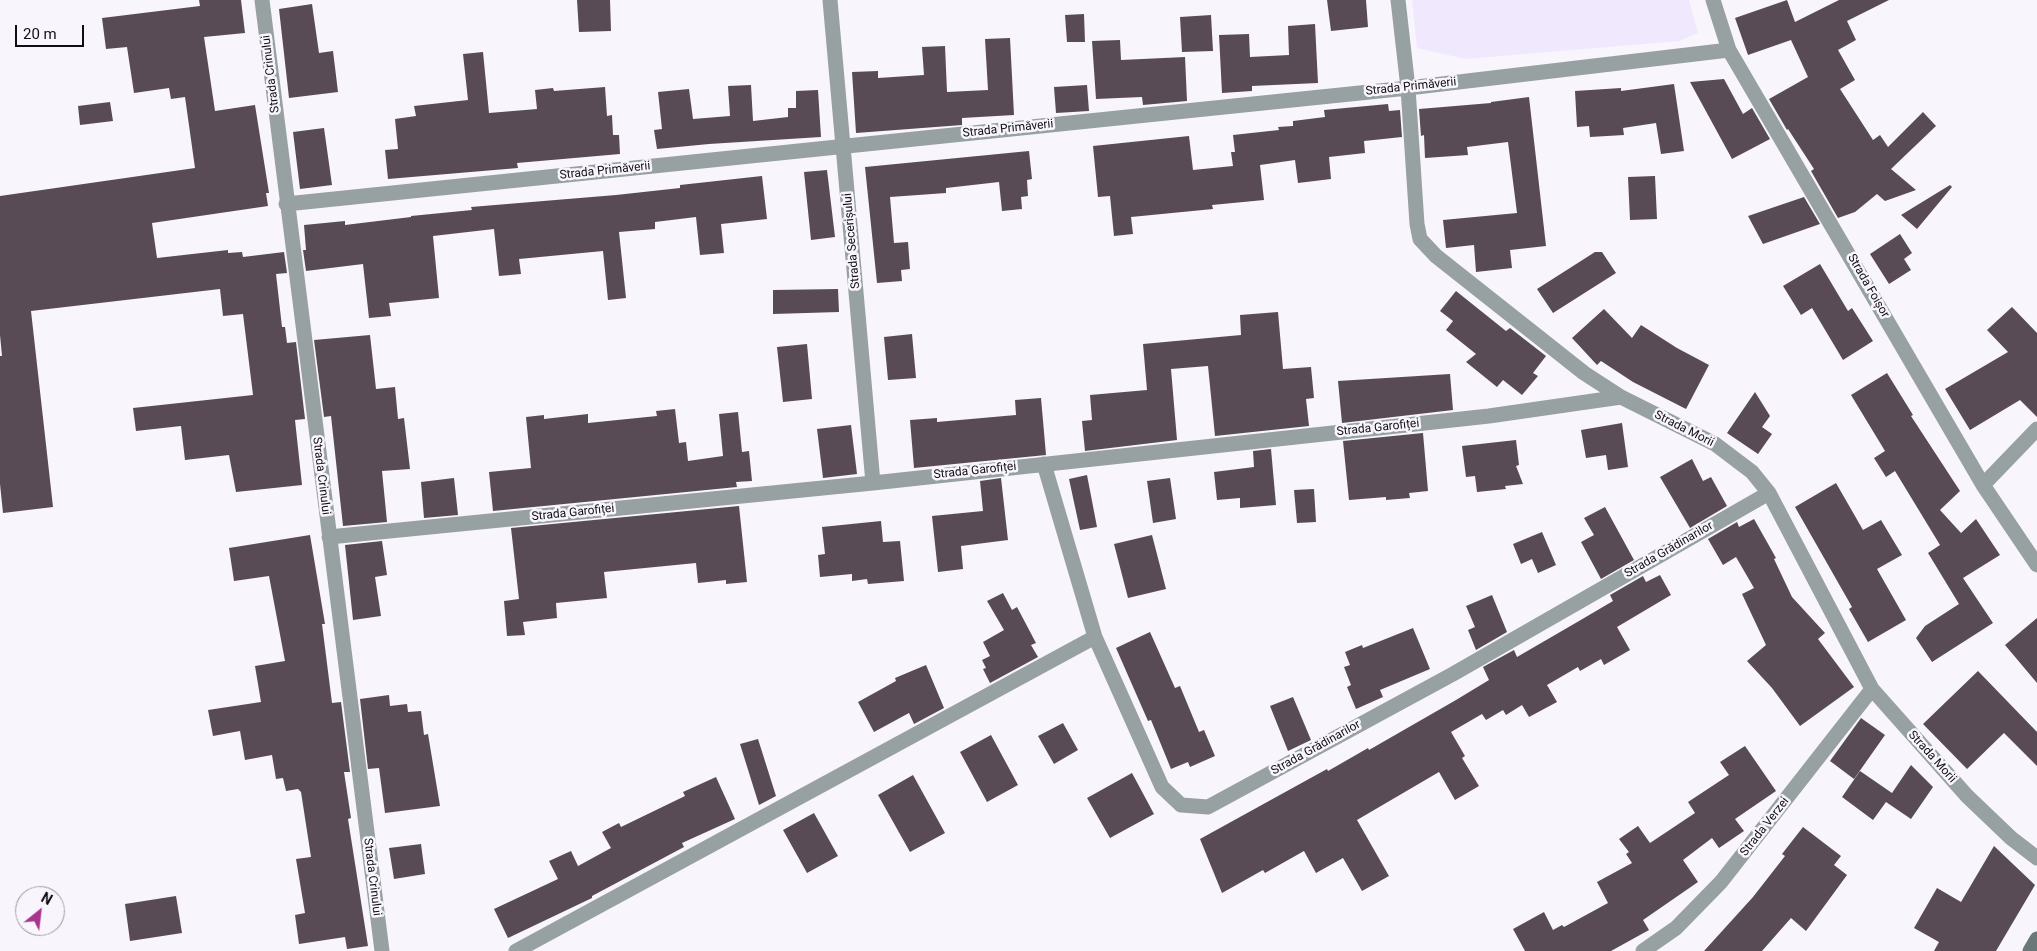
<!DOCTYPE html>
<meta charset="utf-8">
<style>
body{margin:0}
#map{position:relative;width:2037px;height:951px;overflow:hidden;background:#f8f5fd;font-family:Roboto,sans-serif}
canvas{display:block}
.north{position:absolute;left:15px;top:886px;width:50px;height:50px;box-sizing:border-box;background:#f8f5fd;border:1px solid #9b989f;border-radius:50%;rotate:29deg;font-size:14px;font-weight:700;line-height:20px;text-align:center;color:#100d13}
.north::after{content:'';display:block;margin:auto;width:18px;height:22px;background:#a8348e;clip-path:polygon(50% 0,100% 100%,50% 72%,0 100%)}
.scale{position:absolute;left:15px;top:25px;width:69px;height:22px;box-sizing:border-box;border:2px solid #100d13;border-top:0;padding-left:6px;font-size:15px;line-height:18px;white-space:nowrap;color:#100d13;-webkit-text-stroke:4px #f8f5fd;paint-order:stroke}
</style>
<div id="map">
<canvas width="2037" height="951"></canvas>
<div class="north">N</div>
<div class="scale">20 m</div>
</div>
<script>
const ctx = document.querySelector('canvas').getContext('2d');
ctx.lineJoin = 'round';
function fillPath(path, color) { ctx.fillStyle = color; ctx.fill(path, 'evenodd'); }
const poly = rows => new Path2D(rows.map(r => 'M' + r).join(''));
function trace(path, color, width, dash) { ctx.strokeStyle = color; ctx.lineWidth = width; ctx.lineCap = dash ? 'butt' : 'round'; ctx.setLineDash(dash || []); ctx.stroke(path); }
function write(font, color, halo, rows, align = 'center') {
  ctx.font = font + ' Roboto,sans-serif'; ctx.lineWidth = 5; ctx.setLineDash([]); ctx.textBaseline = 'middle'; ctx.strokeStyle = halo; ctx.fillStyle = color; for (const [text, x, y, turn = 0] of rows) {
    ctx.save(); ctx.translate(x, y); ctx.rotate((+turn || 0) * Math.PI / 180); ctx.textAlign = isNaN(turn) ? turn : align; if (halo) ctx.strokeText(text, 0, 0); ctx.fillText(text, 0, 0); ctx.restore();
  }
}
const built = poly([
 [1412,0,1689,0,1698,33,1679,41,1466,59,1417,48]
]);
const building = poly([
 [199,0,241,0,245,33,204,37,215,111,255,105,269,193,266,193,268,206,152,223,157,258,228,250,228,253,242,252,243,257,284,252,287,273,276,274,282,327,285,327,287,343,296,342,305,419,295,420,302,485,236,492,229,455,185,460,181,426,136,431,133,408,253,395,243,314,223,316,220,289,31,311,53,507,3,513,0,484,0,356,2,356,0,335,0,196,195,168,185,97,171,99,169,88,134,93,127,47,106,49,102,18,200,6],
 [577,0,610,0,611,31,579,32],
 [1327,0,1366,0,1368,27,1331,31],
 [1787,0,1795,22,1839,0,1889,0,1847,21,1856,40,1838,50,1855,80,1840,89,1873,140,1880,135,1888,147,1923,112,1936,126,1891,169,1916,190,1885,201,1877,194,1855,212,1838,218,1811,171,1814,169,1788,129,1787,130,1769,99,1808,77,1791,40,1748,55,1735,18],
 [312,4,319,53,333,51,338,92,289,98,279,9],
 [1084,14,1085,42,1067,42,1065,15],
 [1211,15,1213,51,1182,52,1180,17],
 [1315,24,1318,83,1252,86,1252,91,1222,93,1219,35,1249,34,1250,57,1289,55,1288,26],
 [1010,38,1014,115,962,118,962,125,856,133,852,72,878,71,878,78,924,75,922,47,945,46,947,92,988,90,985,39],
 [1120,40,1121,60,1185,57,1187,101,1143,105,1142,97,1096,99,1092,41],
 [483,52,489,113,537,109,535,90,553,88,554,91,605,87,607,116,612,115,613,135,619,135,620,154,517,163,518,168,388,179,385,150,398,149,395,119,416,116,414,106,468,100,463,54],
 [1724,79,1743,114,1752,108,1770,139,1732,159,1690,82],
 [1674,84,1684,151,1661,154,1656,123,1623,128,1624,135,1590,137,1589,126,1577,127,1575,91,1621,88,1621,91],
 [751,85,753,121,788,117,788,108,796,108,796,91,818,90,821,137,709,144,657,149,654,130,662,129,658,92,689,89,693,119,730,116,728,86],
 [1087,85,1089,111,1056,113,1054,87],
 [1529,97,1546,246,1510,250,1512,268,1476,272,1474,245,1446,248,1443,220,1517,213,1508,142,1467,147,1468,155,1425,158,1424,135,1421,136,1419,109,1491,103,1491,102],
 [110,102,113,121,80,125,78,106],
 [1388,104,1389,111,1400,110,1402,137,1364,141,1365,153,1329,157,1331,179,1298,183,1295,160,1260,165,1264,200,1212,205,1213,209,1131,217,1133,234,1114,236,1110,196,1098,197,1093,146,1189,136,1193,170,1233,166,1231,152,1235,152,1233,135,1279,130,1278,127,1293,126,1293,121,1325,117,1324,110],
 [324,128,332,185,300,189,293,132],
 [1029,151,1032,179,1027,180,1028,196,1021,197,1022,209,1002,211,999,182,946,188,946,193,890,197,894,243,908,242,910,269,901,270,902,281,877,283,865,167],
 [827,170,835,237,811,240,804,172],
 [762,176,767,219,721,224,724,253,700,255,696,217,655,222,655,229,619,232,626,298,608,300,603,251,519,259,521,274,499,276,494,229,433,236,439,298,389,303,391,316,369,318,363,264,306,271,303,250,306,250,304,225,345,221,345,225,411,217,411,216,472,210,471,207,616,195,680,188,680,185],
 [1655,176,1657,219,1630,220,1628,177],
 [1950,185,1952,187,1917,229,1901,215],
 [1804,197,1820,224,1763,244,1748,216],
 [1900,234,1912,253,1904,259,1911,270,1889,284,1870,254],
 [1595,252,1602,252,1616,273,1553,313,1537,289],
 [1820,264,1848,311,1852,308,1873,341,1843,360,1812,308,1801,315,1783,286],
 [838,289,839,312,773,314,773,290],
 [1456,291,1506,331,1510,328,1546,356,1533,373,1538,376,1522,395,1503,380,1497,387,1466,362,1476,354,1446,330,1453,321,1440,311],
 [2012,307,2037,333,2037,417,2020,400,1970,430,1945,389,2008,352,1987,330],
 [1604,309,1632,338,1641,325,1677,348,1709,365,1686,409,1633,382,1601,361,1597,365,1572,338],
 [1278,312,1283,369,1311,367,1314,398,1306,399,1309,426,1215,436,1208,366,1171,369,1177,440,1085,451,1082,421,1092,420,1090,395,1147,390,1143,344,1241,335,1240,315],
 [912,334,916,378,888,380,884,337],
 [370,335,376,389,395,387,398,419,404,418,410,469,382,471,387,522,343,526,331,416,324,417,314,340],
 [807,344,812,399,783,402,777,347],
 [1887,373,1913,415,1911,416,1960,491,1940,510,1961,533,1976,519,2000,555,1963,578,1993,623,1932,662,1916,638,1925,626,1959,604,1928,553,1940,545,1895,471,1886,477,1874,458,1885,451,1851,395],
 [1450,374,1453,410,1342,423,1338,381],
 [1755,392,1770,416,1762,427,1772,434,1758,454,1727,433],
 [1041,398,1046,455,914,468,910,420,937,418,937,422,1016,415,1015,400],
 [675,409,679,443,686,442,688,461,723,456,719,414,738,412,742,452,749,451,752,481,736,482,737,487,493,511,489,472,531,468,526,417,544,415,544,419,588,414,588,423,657,416,656,411],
 [1622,423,1628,467,1608,470,1606,455,1586,458,1581,430],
 [851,425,857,474,823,478,817,429],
 [1423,433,1428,491,1409,493,1410,498,1386,500,1386,497,1349,500,1343,441],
 [1516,440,1519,465,1516,466,1523,484,1505,486,1506,489,1477,492,1475,476,1466,477,1462,446],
 [1271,449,1276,505,1240,508,1240,498,1217,500,1214,472,1254,467,1253,451],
 [1692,459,1703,481,1711,477,1727,506,1690,528,1660,477],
 [1087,475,1097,527,1080,530,1069,479],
 [454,478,458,515,424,518,421,482],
 [1001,478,1008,540,961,546,963,569,938,572,932,516,983,511,980,481],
 [1170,478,1176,519,1153,523,1147,481],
 [1836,483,1863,530,1881,520,1902,555,1877,569,1906,620,1868,642,1849,609,1852,607,1795,507],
 [1314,489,1316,522,1297,523,1294,490],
 [739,506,747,582,726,584,726,580,698,583,696,563,604,572,607,598,556,603,557,618,523,622,525,635,507,636,504,601,519,599,511,528],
 [1605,507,1634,560,1601,579,1581,542,1594,535,1584,518],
 [1754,519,1776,558,1774,559,1792,597,1825,633,1818,639,1854,687,1800,726,1772,688,1747,661,1766,645,1742,594,1754,588,1736,557,1723,565,1708,539,1737,522,1739,527],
 [881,521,883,542,900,541,904,581,868,584,867,579,852,581,852,574,820,577,818,555,825,554,822,527],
 [1542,532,1556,565,1538,573,1532,559,1521,564,1513,544],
 [310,535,325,624,322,624,332,703,341,702,350,772,344,772,351,818,348,819,368,946,347,949,345,937,299,944,295,915,305,913,296,859,311,857,301,792,298,789,286,791,283,778,276,779,272,755,245,760,240,731,213,736,208,710,261,702,255,666,285,661,269,576,234,581,229,548],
 [1152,535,1166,589,1128,598,1114,544],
 [382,541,387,575,375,577,381,616,353,620,345,545],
 [1660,575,1671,595,1617,627,1630,650,1604,665,1601,659,1580,671,1578,667,1547,685,1557,702,1529,717,1522,705,1506,715,1503,710,1486,720,1482,714,1451,732,1465,756,1462,758,1479,786,1455,800,1439,772,1357,820,1389,876,1362,891,1343,858,1316,873,1304,851,1265,873,1263,870,1222,893,1200,839,1327,769,1328,771,1368,748,1369,750,1456,700,1489,680,1483,667,1514,650,1517,657,1579,621,1613,601,1610,595,1643,576,1646,582],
 [1003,593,1012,610,1017,607,1036,643,1031,645,1038,657,990,683,983,669,986,668,982,660,990,656,983,642,1004,630,987,601],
 [1492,595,1507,632,1476,650,1468,630,1475,627,1466,606],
 [2037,618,2037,683,2005,645],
 [1413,628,1430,669,1380,690,1383,697,1356,709,1347,687,1351,685,1344,667,1350,665,1345,652,1362,645,1363,648],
 [1150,632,1175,688,1180,686,1199,732,1204,730,1215,756,1190,767,1188,762,1171,769,1151,720,1148,721,1116,648],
 [926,665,944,708,914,724,909,713,874,732,858,702,896,681,895,678],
 [1978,671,2037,732,2037,766,2004,733,1967,769,1923,724],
 [389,695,390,706,407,704,408,712,421,711,424,735,428,734,440,806,385,813,379,768,368,769,360,699],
 [1293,697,1311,740,1288,751,1270,706],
 [1861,718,1885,735,1854,779,1830,761],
 [1063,723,1078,750,1054,764,1038,736],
 [991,735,1018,785,987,802,960,752],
 [758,739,776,796,759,805,740,744],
 [1745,746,1776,791,1735,819,1744,831,1719,848,1712,838,1683,860,1698,882,1643,920,1649,930,1611,951,1525,951,1513,929,1544,912,1553,930,1562,925,1564,927,1608,903,1597,882,1632,863,1626,854,1629,852,1619,839,1638,826,1650,843,1695,813,1688,802,1729,775,1720,762],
 [1911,765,1933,787,1911,819,1886,802,1873,820,1842,797,1860,771,1892,793],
 [1132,773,1154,814,1110,838,1087,798],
 [913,775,945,833,910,852,878,795],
 [716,777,735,819,682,843,684,847,592,896,592,898,508,938,494,909,558,879,549,861,571,851,578,866,611,848,602,832,619,823,621,827,685,796,683,792],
 [814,813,838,856,807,873,783,830],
 [1803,827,1841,856,1834,865,1847,875,1806,931,1791,918,1762,951,1704,951,1753,897,1785,856,1782,854],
 [421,844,425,874,394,879,389,848],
 [1994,846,2035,885,1996,951,1934,951,1939,942,1914,928,1937,888,1961,902],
 [176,896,182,933,130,941,125,904]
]);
const street = poly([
 [262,0,382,951],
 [830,0,873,483],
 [1398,0,1408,88,1417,224,1420,239,1436,256,1584,373,1621,397,1715,444,1752,472,1769,493,1872,689,1967,796,2011,838,2037,858],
 [1713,0,1729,50,1983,485,2037,565],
 [286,204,1408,88,1729,50],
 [1044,464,1095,637,1162,787,1181,805,1208,807,1453,674,1769,493],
 [1983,485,2037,429],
 [329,537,873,483,1489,416,1621,397],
 [516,951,1095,637],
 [1643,951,1676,928,1721,882,1872,689]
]);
const secondary = poly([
 [2030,951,2037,939]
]);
const streetNames = [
 ["Strada Crinului",271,74,-97],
 ["Strada Primăverii",1411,87,-6],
 ["Strada Primăverii",1008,129,-6],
 ["Strada Primăverii",605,171,-6],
 ["Strada Secerișului",852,241,-95],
 ["Strada Foișor",1868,286,60],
 ["Strada Garofiței",1378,428,-6],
 ["Strada Morii",1684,429,27],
 ["Strada Garofiței",975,471,-6],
 ["Strada Crinului",321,476,83],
 ["Strada Garofiței",573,513,-6],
 ["Strada Grădinarilor",1669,550,-30],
 ["Strada Grădinarilor",1316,748,-29],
 ["Strada Morii",1932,757,48],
 ["Strada Verzei",1765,827,-52],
 ["Strada Crinului",372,877,83]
];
fillPath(built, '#f0e8fc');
fillPath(building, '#584b56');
trace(street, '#97a1a2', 15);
trace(secondary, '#6a787a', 15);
write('12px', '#100d13', '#f8f5fd', streetNames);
</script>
